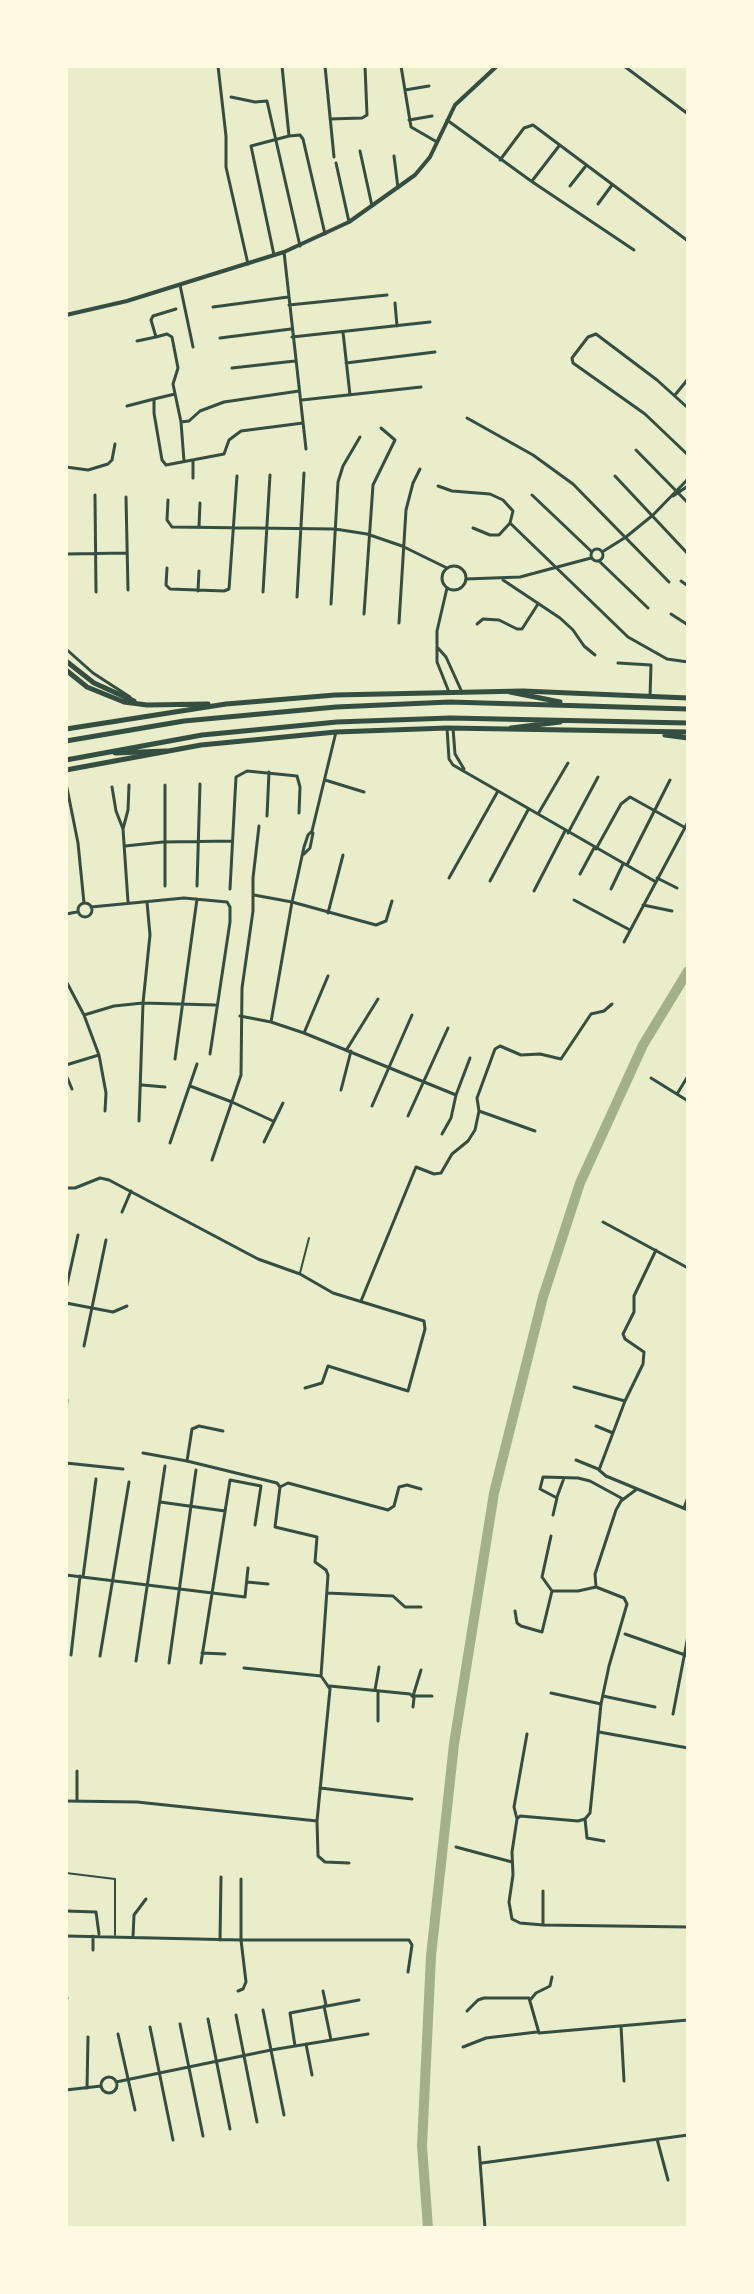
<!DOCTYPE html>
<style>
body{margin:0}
#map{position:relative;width:754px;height:2294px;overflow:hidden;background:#e9edc9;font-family:Signika,sans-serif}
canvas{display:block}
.frame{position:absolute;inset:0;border:68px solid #fefae0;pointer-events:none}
</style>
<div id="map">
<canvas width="754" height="2294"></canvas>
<div class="frame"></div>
</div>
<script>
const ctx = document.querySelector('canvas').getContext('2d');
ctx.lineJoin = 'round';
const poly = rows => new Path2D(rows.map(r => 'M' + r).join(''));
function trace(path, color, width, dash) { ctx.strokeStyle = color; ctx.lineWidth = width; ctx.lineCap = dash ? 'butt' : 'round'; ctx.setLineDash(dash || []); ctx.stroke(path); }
const river = poly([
 [428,2228,422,2146,431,1956,454,1744,494,1493,543,1297,580,1183,643,1045,688,971]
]);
const service = poly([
 [300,1273,309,1238],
 [66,1873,115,1879,115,1935]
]);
const minor = poly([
 [218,66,226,136,226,167,248,264],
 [282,66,289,136,300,135,303,139,325,234],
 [325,66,334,157],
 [401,66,411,127,437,142],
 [624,66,688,114],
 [687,66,688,67],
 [405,90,429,86],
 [231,97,255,102,267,101,300,246],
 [330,119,362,118,367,115,365,66],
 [409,120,432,116],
 [447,120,531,181,634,250],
 [360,151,372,206],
 [394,156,398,188],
 [500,160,524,128,533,125,688,241],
 [336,163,349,222],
 [532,181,559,146],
 [570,186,585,167],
 [598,204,612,185],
 [284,252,306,449],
 [274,255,251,146,289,136],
 [180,285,193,347],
 [395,303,397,326],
 [289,305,387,295],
 [213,307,288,297],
 [176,309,153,316,151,320,156,337,167,334,172,337,178,368,173,384,181,422,189,421,200,411,224,402,299,391],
 [343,332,350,395],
 [292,337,430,322],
 [220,338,291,329],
 [137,341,156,337],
 [346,363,435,352],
 [232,368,295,361],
 [175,394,154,399,154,413,162,460,166,465,224,454,229,440,241,431,303,423],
 [675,395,688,379],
 [302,400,421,387],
 [127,406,154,399],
 [688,408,657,380,596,334,588,337,572,358,573,363,645,414,688,455],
 [467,418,533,455,573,484,669,582],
 [181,422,184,461],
 [636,450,688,503],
 [193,460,193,478],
 [66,467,88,470,108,464,112,460,115,444],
 [615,476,688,554],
 [438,486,452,491,490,494,503,500,513,511,510,523,499,535,490,535,473,528],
 [95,495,96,592],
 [532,495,592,552],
 [673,496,688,486],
 [126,497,128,590],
 [168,500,167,520,172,527,335,529,367,534,402,546,447,568],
 [510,523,628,637,667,659,688,662],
 [199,527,200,503],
 '591 555a6 6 0 1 1 12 0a6 6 0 1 1-12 0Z',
 [602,552,626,537,653,515,688,479],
 [66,554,126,553],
 [599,561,648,608],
 '442 578a12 12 0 1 1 24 0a12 12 0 1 1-24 0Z',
 [167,568,166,585,170,589,224,591,229,589,237,476],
 [466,579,520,577,591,558],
 [503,580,560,618,573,630,584,646,595,655],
 [681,581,688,586],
 [447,588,437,631,437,662,449,692],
 [198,591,199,571],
 [263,592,270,475],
 [297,597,304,473],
 [331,604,338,482,343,466,360,437],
 [364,614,373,485,395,440,381,428],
 [671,614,688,625],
 [399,623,406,510,413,483,420,469],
 [477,624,483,619,499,620,517,629,522,629,538,604],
 [438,648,446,657,461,690],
 [66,649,93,673,130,697],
 [618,663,651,665,650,697],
 [447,728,449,759,453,765,656,882],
 [453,728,455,754,464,769],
 [325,780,364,792],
 [66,783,78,843,84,903],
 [165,785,165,886],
 [112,787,116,811,123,829,128,902],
 [538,814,568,763],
 [267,816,269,772],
 [123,829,128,810,129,785],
 [568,833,598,777],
 [125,846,163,842,232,841],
 [596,849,621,804,630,797,684,827],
 [304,854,310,848,313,833],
 [627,865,670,780],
 [580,874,594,848],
 [449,878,498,791],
 [657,878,677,888],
 [490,881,528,810],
 [197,886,200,784],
 [230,889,236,777,247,771,297,776,300,787,299,813],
 [611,889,623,864],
 [534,891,565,831],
 [254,895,292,902,376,925,386,921,392,901],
 [574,900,630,930],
 '78 910a7 7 0 1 1 14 0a7 7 0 1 1-14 0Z',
 [643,905,672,911],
 [91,907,184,898,227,902,230,907,230,922,210,1054],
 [328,913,343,855],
 [66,914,77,912],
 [624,942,688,822],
 [66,981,84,1015,99,1055,106,1093,105,1111],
 [84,1015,114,1006,143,1003,215,1005],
 [240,1016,271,1022,304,1033,456,1095],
 [271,1022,292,902,304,847,308,835,312,831,336,732],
 [304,1033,328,976],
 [347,1049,378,999],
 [175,1059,197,899],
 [66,1065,99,1055],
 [66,1075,72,1089],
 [651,1078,688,1101],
 [142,1085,165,1087],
 [190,1086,232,1102,273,1121],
 [341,1090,351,1051],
 [677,1094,688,1076],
 [372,1106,412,1015],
 [479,1111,535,1131],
 [408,1116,448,1028],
 [139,1121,143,1003,150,935,147,902],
 [442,1134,451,1118,456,1095,470,1058],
 [264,1142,283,1103],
 [170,1143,197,1064],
 [212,1160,241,1075,242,988,253,911,253,878,259,826],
 [66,1188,75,1188,100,1178,109,1180,258,1259,300,1274,333,1293,424,1321,425,1329,408,1391,328,1366,322,1383,305,1388],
 [122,1212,131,1191],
 [603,1222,688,1268],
 [656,1250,634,1296,634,1312,623,1334,625,1339,644,1352,643,1364,625,1401,599,1470,606,1476,688,1510],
 [66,1289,78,1235],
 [361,1301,416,1167,434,1174,441,1173,452,1154,468,1141,475,1130,479,1111,477,1098,495,1049,500,1046,521,1055,540,1054,561,1059,591,1014,604,1011,612,1004],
 [66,1303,113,1312,127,1306],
 [84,1346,106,1240],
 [574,1387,625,1401],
 [66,1412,67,1400],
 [596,1426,613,1433],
 [143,1453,187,1461,192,1429,199,1426,223,1431],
 [576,1460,598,1469],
 [187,1461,277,1483,280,1487,275,1527,317,1537,315,1562,326,1570,328,1575,321,1676,330,1689,317,1821,318,1856,325,1862,349,1863],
 [66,1463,123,1469],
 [280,1487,288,1483,388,1510,394,1506,399,1487,407,1485,421,1489],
 [557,1497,564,1478],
 [160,1502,225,1511],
 [684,1508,688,1497],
 [553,1515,557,1498,540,1489,543,1477,578,1478,590,1481,623,1499],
 [551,1536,542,1577,552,1591],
 [66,1575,245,1597,248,1568],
 [83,1577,96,1479],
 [247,1582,268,1584],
 [327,1593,393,1596,405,1607,421,1607],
 [515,1611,517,1623,521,1626,542,1632,552,1591,578,1591,596,1587],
 [625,1634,688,1656],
 [202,1653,225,1654],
 [71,1655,80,1576],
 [100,1656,129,1482],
 [136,1661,165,1466],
 [169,1663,196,1470],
 [201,1663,230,1480,261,1486,255,1525],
 [244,1668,321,1676],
 [421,1670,413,1696,432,1696],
 [330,1686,410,1694,414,1698,413,1707],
 [375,1690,379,1667],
 [378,1691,378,1721],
 [551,1693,601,1704],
 [603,1696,655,1707],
 [673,1714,688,1636],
 [599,1732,688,1748],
 [527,1734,514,1807,517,1819,512,1852,513,1875,509,1902,512,1919,520,1923,543,1925,688,1927],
 [320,1788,412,1799],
 [66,1801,137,1802,317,1821],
 [77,1801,77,1771],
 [517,1819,520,1816,578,1821,585,1819,590,1813,601,1704,609,1666,627,1604,624,1598,596,1587,595,1574,616,1510,621,1501,637,1489],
 [585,1819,587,1838,604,1841],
 [456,1847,512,1862],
 [543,1891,543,1925],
 [66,1911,96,1912,99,1934],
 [66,1936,241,1940,409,1940,412,1945,408,1972],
 [93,1936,93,1950],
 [133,1937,134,1915,146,1899],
 [220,1940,221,1877],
 [238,1991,243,1989,246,1982,241,1940,241,1879],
 [323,1991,326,2005],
 [66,1998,67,1998],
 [531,1999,536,1993,550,1986,552,1977],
 [324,2006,331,2040],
 [263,2010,284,2115],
 [467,2011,478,2000,484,1998,529,1998,539,2033,688,2020],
 [236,2015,257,2122],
 [208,2019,230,2129],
 [180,2024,203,2136],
 [621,2026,624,2081],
 [150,2027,173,2140],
 [118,2034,135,2110],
 [306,2044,312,2075],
 [295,2046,290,2013,359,2000],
 [463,2047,486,2038,537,2032],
 '101 2085a8 8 0 1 1 16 0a8 8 0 1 1-16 0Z',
 [116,2082,271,2050,368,2034],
 [87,2088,88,2037],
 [66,2090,101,2086],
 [657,2139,668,2180],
 [479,2147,485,2228],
 [482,2163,688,2135]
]);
const tertiary = poly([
 [66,315,127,301,284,252,349,222,415,175,430,157,455,105,497,66]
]);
const secondary = poly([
 [66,661,94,683,134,701],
 [66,670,87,687,124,702,147,705,208,704],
 [66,729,226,704,335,695,523,691,688,698],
 [665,735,688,738],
 [66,770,201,745,336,732,447,728,688,732]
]);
const primary = poly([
 [510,692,560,702],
 [511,728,560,722],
 [66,741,184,721,336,707,450,702,688,709],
 [115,753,166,751],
 [66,760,202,735,337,722,450,718,688,723]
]);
trace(river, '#a3b18a', 10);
trace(service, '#344e41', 2);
trace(minor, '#344e41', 3);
trace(tertiary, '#344e41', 4);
trace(secondary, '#344e41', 5);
trace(primary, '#344e41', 5);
</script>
